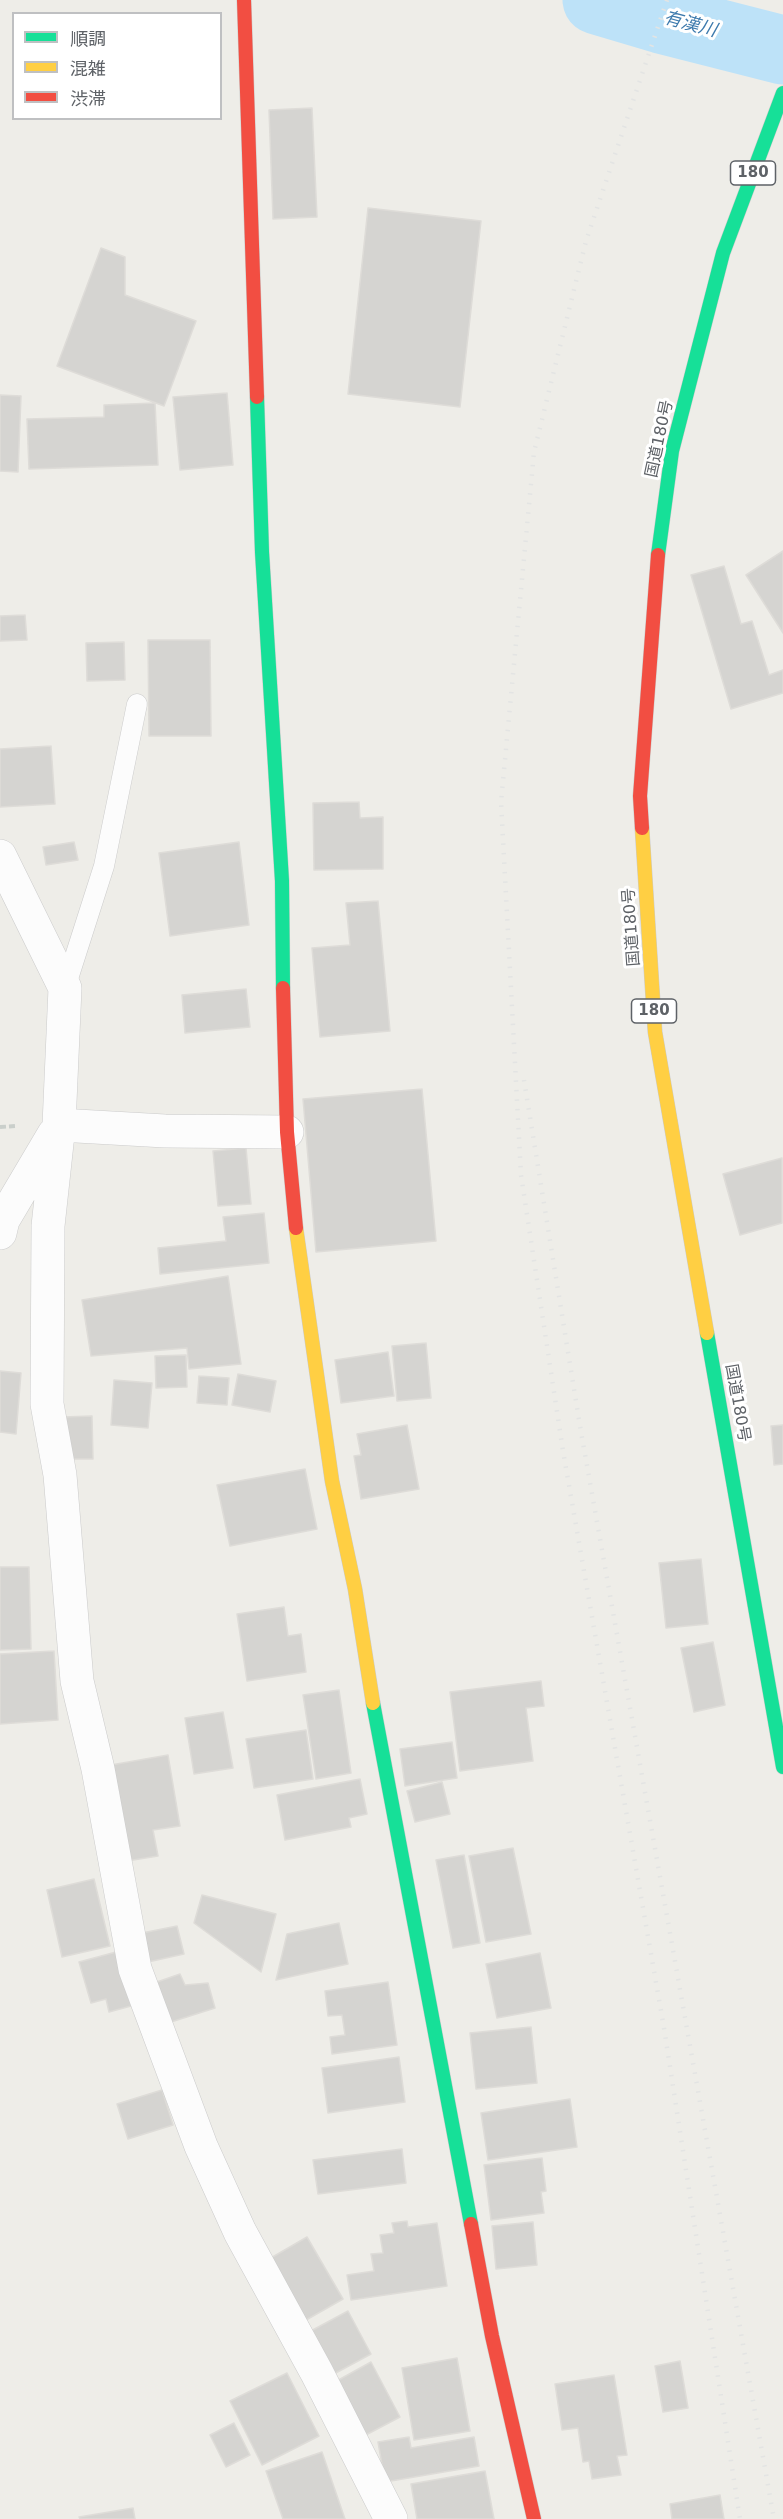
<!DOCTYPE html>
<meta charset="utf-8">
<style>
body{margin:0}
#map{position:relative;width:783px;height:2519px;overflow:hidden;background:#eeede8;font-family:"DejaVu Sans","Noto Sans JP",sans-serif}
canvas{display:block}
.legend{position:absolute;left:12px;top:12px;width:210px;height:108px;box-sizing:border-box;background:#fff;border:2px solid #bfc0c2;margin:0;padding:8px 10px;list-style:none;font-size:18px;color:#5e6267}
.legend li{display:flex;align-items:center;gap:12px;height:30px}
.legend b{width:30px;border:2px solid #bfc0c2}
</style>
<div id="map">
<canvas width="783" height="2519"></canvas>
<ul class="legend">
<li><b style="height:8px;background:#16e098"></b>順調</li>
<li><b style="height:8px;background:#ffcf43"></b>混雑</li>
<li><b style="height:8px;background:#f24e42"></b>渋滞</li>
</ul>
</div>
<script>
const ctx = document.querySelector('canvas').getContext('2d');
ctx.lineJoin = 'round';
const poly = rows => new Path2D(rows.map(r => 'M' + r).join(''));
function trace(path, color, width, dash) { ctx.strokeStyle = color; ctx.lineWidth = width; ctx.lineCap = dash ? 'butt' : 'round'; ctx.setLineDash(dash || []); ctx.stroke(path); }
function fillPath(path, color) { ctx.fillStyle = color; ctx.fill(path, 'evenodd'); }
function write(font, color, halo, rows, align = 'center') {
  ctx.font = font + ' "DejaVu Sans","Noto Sans JP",sans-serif'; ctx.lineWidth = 6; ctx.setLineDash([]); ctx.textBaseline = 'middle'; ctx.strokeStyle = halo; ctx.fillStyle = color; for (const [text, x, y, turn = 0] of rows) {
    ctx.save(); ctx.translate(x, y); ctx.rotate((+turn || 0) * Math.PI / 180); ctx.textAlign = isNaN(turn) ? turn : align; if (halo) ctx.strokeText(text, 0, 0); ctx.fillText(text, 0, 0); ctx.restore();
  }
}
const river = poly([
 [597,0,661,19,783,50]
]);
const building = poly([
 [312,108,317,217,273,219,269,110,312,108],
 [368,208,481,221,460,407,348,394,368,208],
 [101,248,125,257,125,295,196,321,164,406,57,366,101,248],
 [227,393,233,465,180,470,173,397,227,393],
 [0,395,21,396,18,472,0,471,0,395],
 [155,403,158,465,29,469,27,419,104,417,104,405,155,403],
 [783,551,783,633,746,575,783,551],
 [724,566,741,624,752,621,769,675,783,670,783,693,731,709,691,575,724,566],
 [25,615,27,640,0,641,0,616,25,615],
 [148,640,210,640,211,736,149,736,148,640],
 [124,642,125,680,87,681,86,643,124,642],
 [51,746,55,804,0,807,0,749,51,746],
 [359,802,360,818,383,817,383,869,314,870,313,803,359,802],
 [74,842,78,860,46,865,43,847,74,842],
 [239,842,249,925,170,936,159,853,239,842],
 [378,901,390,1031,320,1037,312,948,350,945,346,903,378,901],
 [246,989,250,1027,185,1033,182,995,246,989],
 [422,1089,436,1241,316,1252,303,1099,422,1089],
 [246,1148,251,1204,218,1206,213,1151,246,1148],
 [782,1158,782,1223,740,1235,723,1174,782,1158],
 [264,1213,269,1263,160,1274,158,1248,226,1241,223,1217,264,1213],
 [228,1276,241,1364,189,1369,187,1348,91,1356,82,1300,228,1276],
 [426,1343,431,1398,397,1401,392,1346,426,1343],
 [388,1352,394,1396,341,1403,335,1360,388,1352],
 [186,1355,187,1387,156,1388,155,1356,186,1355],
 [0,1371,21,1373,16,1434,0,1432,0,1371],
 [238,1374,276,1381,270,1412,232,1405,238,1374],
 [199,1376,229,1378,227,1405,197,1403,199,1376],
 [114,1380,152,1383,148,1428,111,1425,114,1380],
 [92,1416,93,1459,64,1459,63,1417,92,1416],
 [407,1425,419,1489,361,1499,354,1456,361,1455,357,1434,407,1425],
 [783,1425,783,1464,774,1465,771,1426,783,1425],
 [305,1469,317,1529,230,1546,217,1485,305,1469],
 [701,1559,708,1624,666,1628,659,1563,701,1559],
 [0,1567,29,1567,31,1649,0,1650,0,1567],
 [284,1607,288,1636,301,1634,306,1672,247,1681,237,1614,284,1607],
 [713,1642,725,1705,694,1712,681,1648,713,1642],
 [54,1651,58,1720,0,1724,0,1654,54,1651],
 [541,1681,544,1706,526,1708,533,1761,460,1771,450,1692,541,1681],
 [339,1690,351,1773,316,1779,303,1695,339,1690],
 [223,1712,233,1768,194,1774,185,1718,223,1712],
 [306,1730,313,1779,254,1788,246,1739,306,1730],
 [452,1742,457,1778,405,1786,400,1749,452,1742],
 [168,1755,180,1826,153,1830,158,1856,127,1861,111,1765,168,1755],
 [360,1779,367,1814,349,1818,351,1827,285,1840,277,1795,360,1779],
 [442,1782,450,1814,415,1822,407,1791,442,1782],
 [513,1848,531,1934,486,1942,469,1856,513,1848],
 [464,1855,480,1943,453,1948,436,1860,464,1855],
 [94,1879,110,1946,62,1957,47,1890,94,1879],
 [202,1895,276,1914,261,1972,194,1923,202,1895],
 [339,1923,348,1964,276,1980,287,1934,339,1923],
 [177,1926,184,1954,148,1962,142,1933,177,1926],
 [116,1952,131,2006,109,2012,106,1999,91,2003,79,1962,116,1952],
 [540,1953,551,2008,497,2018,486,1964,540,1953],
 [180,1974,185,1985,208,1983,215,2008,171,2022,157,1982,180,1974],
 [388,1982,397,2045,332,2054,330,2037,345,2035,342,2015,328,2016,325,1991,388,1982],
 [531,2027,537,2083,476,2089,470,2033,531,2027],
 [399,2057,405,2102,328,2113,322,2068,399,2057],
 [162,2090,173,2125,128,2139,117,2104,162,2090],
 [570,2099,577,2147,488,2160,481,2113,570,2099],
 [402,2149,406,2183,318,2194,313,2160,402,2149],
 [542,2158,546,2191,541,2192,544,2213,491,2220,484,2165,542,2158],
 [407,2221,408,2227,437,2223,447,2286,351,2300,347,2275,374,2271,371,2254,383,2253,380,2235,394,2233,392,2223,407,2221],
 [533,2222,537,2265,496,2269,492,2226,533,2222],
 [307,2237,343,2299,299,2324,264,2262,307,2237],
 [348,2311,371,2354,332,2375,309,2332,348,2311],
 [457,2358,470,2431,414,2440,402,2368,457,2358],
 [680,2361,688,2408,663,2412,655,2366,680,2361],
 [371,2362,400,2417,362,2437,333,2383,371,2362],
 [287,2373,319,2436,262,2465,230,2401,287,2373],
 [614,2375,627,2455,617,2456,621,2475,592,2479,589,2461,583,2462,578,2428,562,2430,555,2384,614,2375],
 [234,2423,250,2455,226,2467,210,2435,234,2423],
 [409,2437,411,2448,474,2437,479,2466,385,2482,378,2442,409,2437],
 [322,2452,345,2519,283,2519,266,2471,322,2452],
 [485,2471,494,2519,417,2519,411,2484,485,2471],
 [720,2495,724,2519,672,2519,670,2504,720,2495],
 [133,2508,135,2519,80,2519,79,2517,133,2508]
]);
const path = poly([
 [0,1127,16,1126]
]);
const lane = poly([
 [65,988,104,866,137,704]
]);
const street = poly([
 [0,856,65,988,59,1125,48,1226,47,1404,60,1475,77,1681,98,1769,135,1969,201,2146,240,2232,317,2373,391,2519],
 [59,1125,165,1131,287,1132],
 [0,1233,3,1220,54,1134]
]);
const fast = poly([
 [257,397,262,552,282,881,283,988],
 [658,555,672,451,723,253,783,93],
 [707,1333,783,1767],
 [373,1703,471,2224]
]);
const slow = poly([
 [642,828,655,1032,707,1333],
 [296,1228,332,1481,355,1589,373,1703]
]);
const jam = poly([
 [244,0,257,397],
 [642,828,640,796,658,555],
 [283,988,287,1132,296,1228],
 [471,2224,492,2336,534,2519]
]);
const rail = poly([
 [667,0,586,241,534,452,501,802,521,1175,563,1451,664,2028,740,2519],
 [524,1080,580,1426,774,2519]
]);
const shields = [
 [753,173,45],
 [654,1011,45]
];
const shieldNames = [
 ["180",753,173],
 ["180",654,1011]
];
const streetNames = [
 ["国道180号",660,439,-78],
 ["国道180号",632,927,-94],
 ["国道180号",737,1403,80]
];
const waterNames = [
 ["有漢川",690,25,15]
];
trace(river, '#bde2f8', 69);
fillPath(building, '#d5d4d1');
trace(building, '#dedcd8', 1.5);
trace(lane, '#cbcbcb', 21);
trace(street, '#cbcbcb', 34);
trace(fast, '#cbcbca', 15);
trace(slow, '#cbcbca', 15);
trace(jam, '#cbcbca', 15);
trace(path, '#cacfcb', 4, [6, 3]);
trace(lane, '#fcfcfc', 20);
trace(street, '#fcfcfc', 33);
trace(fast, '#16e098', 14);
trace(slow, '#ffcf43', 14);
trace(jam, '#f24e42', 14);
trace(rail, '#e3e4e3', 4.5, [1.5, 8]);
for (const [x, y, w] of shields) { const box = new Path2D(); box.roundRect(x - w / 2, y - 12, w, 24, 4.5); ctx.fillStyle = '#fff'; ctx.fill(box); trace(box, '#5e6267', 1.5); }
write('bold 15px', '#5e6267', null, shieldNames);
write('16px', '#5e6267', '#fff', streetNames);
write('italic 18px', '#3d7aad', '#fff', waterNames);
</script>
